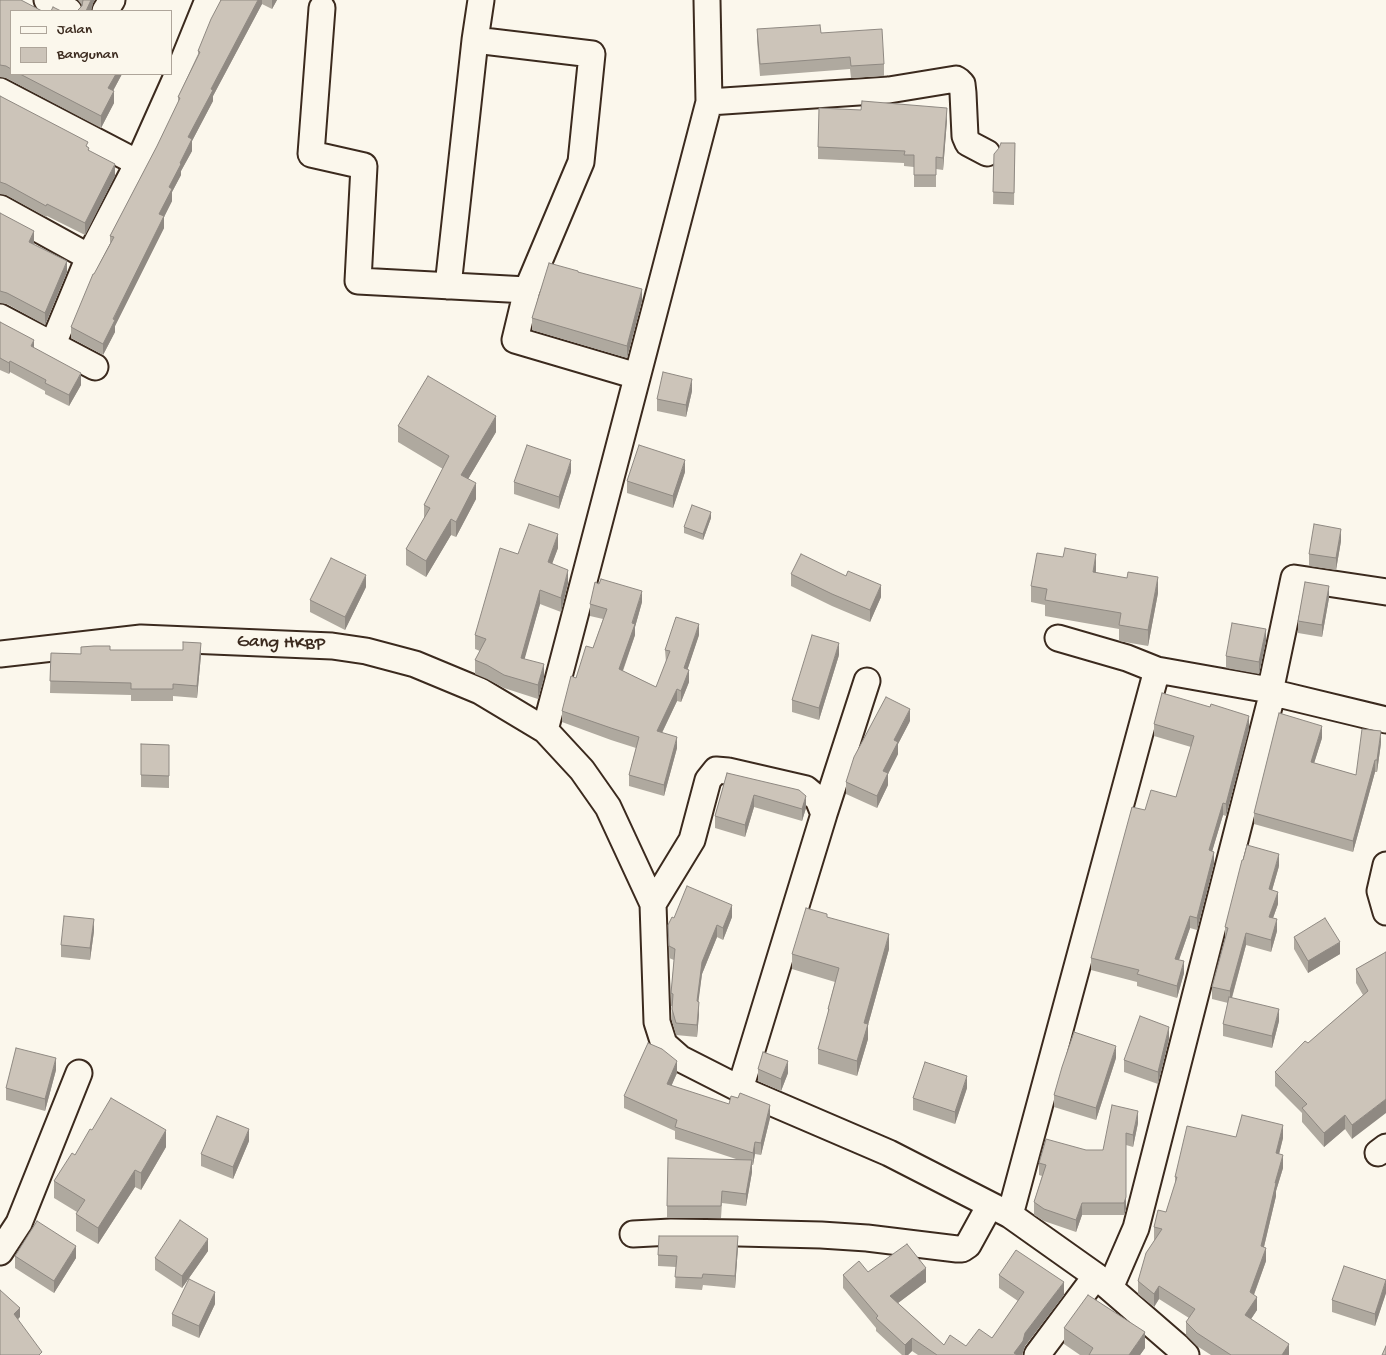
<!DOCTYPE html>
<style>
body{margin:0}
#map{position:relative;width:1386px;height:1355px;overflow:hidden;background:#fbf7ec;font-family:"Gochi Hand",sans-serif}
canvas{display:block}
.legend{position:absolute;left:10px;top:10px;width:162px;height:65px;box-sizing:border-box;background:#fbf7ec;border:1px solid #aea59a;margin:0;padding:6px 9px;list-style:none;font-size:15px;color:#3b2a1e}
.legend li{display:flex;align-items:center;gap:10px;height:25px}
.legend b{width:25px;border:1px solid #aea59a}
</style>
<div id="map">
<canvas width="1386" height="1355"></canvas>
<ul class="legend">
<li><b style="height:6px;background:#fbf7ec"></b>Jalan</li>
<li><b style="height:14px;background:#ccc4b9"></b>Bangunan</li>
</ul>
</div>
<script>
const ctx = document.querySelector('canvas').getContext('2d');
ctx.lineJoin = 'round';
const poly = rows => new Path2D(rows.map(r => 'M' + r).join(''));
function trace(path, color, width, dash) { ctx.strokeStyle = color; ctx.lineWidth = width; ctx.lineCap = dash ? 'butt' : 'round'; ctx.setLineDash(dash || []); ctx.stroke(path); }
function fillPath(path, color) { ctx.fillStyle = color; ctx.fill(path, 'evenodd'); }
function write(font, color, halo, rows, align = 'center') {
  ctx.font = font + ' "Gochi Hand",sans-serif'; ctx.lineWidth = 4; ctx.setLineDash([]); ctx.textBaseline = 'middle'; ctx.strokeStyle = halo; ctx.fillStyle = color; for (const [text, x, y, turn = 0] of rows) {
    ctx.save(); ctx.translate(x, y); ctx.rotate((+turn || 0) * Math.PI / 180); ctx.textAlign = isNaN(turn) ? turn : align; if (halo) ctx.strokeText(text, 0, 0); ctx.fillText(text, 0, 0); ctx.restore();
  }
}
const minor = poly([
 [47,0,69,11],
 [481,0,475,40,592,54,581,162,527,290],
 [322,8,311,154,364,166,358,281,527,290,515,340,637,376],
 [105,11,112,0],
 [0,91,138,163],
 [709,102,889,90,956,79,959,81,962,84,963,93,965,136,968,143,987,153],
 [0,208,89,257],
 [448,286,475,40],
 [0,317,95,367],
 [53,344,89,257,138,163,180,69,208,0],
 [1386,592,1294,578,1270,692,1386,720],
 [0,654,141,638,332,646,366,651,415,664,480,691,545,730,582,770,608,807,653,904,657,1022,664,1044,681,1059,740,1089,889,1153,1010,1215,1096,1276,1178,1347,1186,1355],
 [545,730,709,102,707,0],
 [824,814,867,681],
 [1386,865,1380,891,1386,912],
 [653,904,692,840,708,780,716,770,728,771,806,789,818,799,824,814,740,1089],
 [1378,1153,1386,1147],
 [1010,1215,1157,670,1127,658,1058,638],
 [633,1234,671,1232,739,1233,821,1235,867,1238,957,1249,962,1249,968,1245,990,1205],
 [0,1252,19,1223,79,1073],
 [1110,1288,1136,1228,1271,699,1270,692,1264,689,1157,670],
 [1037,1355,1096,1276]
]);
const wall = poly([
 [0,0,11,11,11,74,122,74,113,91,114,103,101,128,6,78,0,77],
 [78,0,95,0,93,3,91,11,77,11,82,5,81,4],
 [220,0,277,0,272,9,262,4,213,96,213,101,192,141,192,151,181,171,181,175,172,192,172,201,164,217,164,228,115,326,115,332,103,355,71,338,71,327,110,244,110,236,157,146,178,103,178,97,198,54,198,51,220,2],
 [757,29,821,33,884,64,884,76,851,78,850,69,760,76,757,41],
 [0,96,88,147,89,151,115,176,85,235,47,216,46,217,6,195,0,194],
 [947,120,943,170,936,169,936,187,914,187,914,167,904,166,904,163,818,159,818,147],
 [1015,143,1014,205,993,204,994,154],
 [0,213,34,243,33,244,67,272,45,325,7,304,0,303],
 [578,272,642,301,627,358,532,330,532,318],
 [0,322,81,385,69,406,45,394,45,391,10,372,9,374,0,370],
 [692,391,686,417,657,411,657,399],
 [398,426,496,432,468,479,476,499,456,537,451,535,426,577,406,565,406,549,424,519,424,505,443,469,398,442],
 [571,472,559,509,514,494,514,482],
 [685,472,673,508,627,493,627,481],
 [711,518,703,540,684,533,684,527],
 [1341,541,1336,570,1309,566,1309,554],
 [558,548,552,563,568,583,561,612,540,604,524,659,544,678,538,699,504,688,487,679,475,674,475,660,480,651,475,649,475,635,518,554],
 [1096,570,1096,572,1158,593,1148,646,1119,641,1119,629,1045,616,1045,605,1031,602,1031,586],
 [791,574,881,597,870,622,832,606,791,586],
 [366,587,345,630,310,612,310,600],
 [1329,598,1322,637,1298,633,1298,621],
 [642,602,635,627,635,635,623,671,656,687,666,662,665,650,699,635,687,670,689,682,681,702,677,701,662,733,677,748,664,796,629,786,629,775,636,748,611,740,562,722,562,711,576,678,593,648,603,619,590,616,590,604],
 [1266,641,1259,674,1226,668,1226,656],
 [110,650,201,655,197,698,173,696,173,701,131,701,131,695,50,693,51,653,81,654],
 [839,655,819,720,792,712,792,700],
 [910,721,898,744,898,754,888,774,888,785,877,808,846,794,846,782],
 [1154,724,1249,729,1226,816,1223,815,1212,851,1214,864,1197,930,1190,928,1179,960,1184,973,1177,998,1137,986,1137,982,1091,970,1091,958,1176,797,1191,747,1154,736],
 [1322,738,1314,763,1356,775,1381,743,1377,772,1375,772,1353,852,1254,824,1254,813],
 [141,744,169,745,169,788,141,787],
 [727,773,806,808,802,821,754,807,745,837,715,828,715,816],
 [1279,866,1272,890,1278,904,1273,918,1277,931,1271,952,1246,945,1232,998,1279,1021,1272,1048,1223,1036,1223,1024,1228,1003,1212,999,1212,987,1225,939,1225,927],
 [732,917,723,940,717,937,702,974,698,1001,699,1014,697,1037,676,1035,672,1021,672,1006,671,1006,671,993,674,960,669,958,668,925,674,918],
 [827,917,889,949,868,1025,868,1039,857,1076,818,1064,818,1049,828,1014,828,1009,835,982,792,969,792,954],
 [94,931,90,960,61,957,61,945],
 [1294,937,1340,954,1308,973,1294,949],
 [1386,952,1352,1139,1345,1129,1324,1147,1302,1122,1302,1113,1275,1086,1275,1072,1363,995,1356,983,1356,969],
 [1169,1039,1158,1084,1124,1072,1124,1060],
 [1116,1058,1096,1120,1054,1107,1054,1095],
 [758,1069,788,1073,781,1091,758,1081],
 [56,1070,45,1111,6,1100,6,1088],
 [677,1073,671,1086,770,1118,761,1155,755,1154,753,1165,752,1165,752,1172,746,1206,722,1203,721,1218,667,1218,667,1206,736,1159,675,1139,675,1131,624,1108,624,1096],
 [967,1088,955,1124,913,1110,913,1098],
 [1138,1123,1133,1147,1126,1145,1126,1209,1124,1215,1082,1215,1076,1232,1044,1221,1034,1215,1034,1202,1042,1176,1039,1175,1039,1163,1086,1150,1103,1150],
 [92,1130,166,1147,141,1190,135,1187,98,1244,76,1231,76,1214,77,1212,54,1198,54,1181,75,1155],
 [1236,1137,1283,1138,1279,1154,1283,1168,1276,1191,1276,1196,1264,1247,1266,1261,1254,1295,1257,1310,1251,1319,1289,1355,1211,1355,1197,1346,1186,1335,1186,1322,1189,1318,1159,1299,1154,1307,1138,1294,1138,1281,1154,1241,1154,1227,1166,1212,1175,1185,1175,1177],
 [249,1141,233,1179,201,1166,201,1154],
 [738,1247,735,1288,703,1285,702,1290,675,1288,676,1267,658,1266,658,1255],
 [208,1251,182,1288,155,1270,155,1258],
 [15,1256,76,1258,54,1293,15,1268],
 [868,1272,926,1282,898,1303,944,1345,966,1346,992,1338,1018,1301,999,1288,999,1275,1064,1295,1025,1346,1022,1355,918,1355,912,1351,908,1355,902,1355,876,1331,876,1328,843,1288,843,1275],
 [1386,1280,1386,1293,1375,1326,1332,1312,1332,1300],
 [215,1304,199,1338,172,1326,172,1314],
 [1064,1328,1145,1348,1140,1355,1080,1355,1064,1344]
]);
const shadedWall = poly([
 [91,0,95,0,93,3,91,11,86,11],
 [258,0,262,0,262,4,213,96,213,101,192,141,192,151,181,171,181,175,172,192,172,201,164,217,164,228,115,326,115,332,103,355,103,344,159,214,169,187,180,163,188,137,211,89],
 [272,0,277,0,272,9],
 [116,74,122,74,108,100,108,88],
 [114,91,114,103,101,128,101,116],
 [947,108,947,120,943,170,943,158],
 [115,164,115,176,85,235,85,223],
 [34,231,34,243,29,254,29,242],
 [67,261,67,272,45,325,45,313],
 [642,289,642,301,627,358,627,346],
 [34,340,34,351,31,346],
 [10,361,10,372,9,374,9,363],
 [81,373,81,385,69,406,69,395],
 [692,379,692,391,686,417,686,405],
 [496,416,496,432,461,491,461,475],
 [571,460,571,472,559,509,559,497],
 [685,460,685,472,673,508,673,496],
 [476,483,476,499,456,537,456,522],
 [711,512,711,518,703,540,703,534],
 [451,519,451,535,426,577,426,561],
 [1341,529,1341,541,1336,570,1336,558],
 [558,534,558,548,548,575,548,562],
 [1096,554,1096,570,1093,588,1093,572],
 [568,570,568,583,561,612,561,598],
 [366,575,366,587,345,630,345,617],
 [1158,577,1158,593,1148,646,1148,630],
 [881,585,881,597,870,622,870,610],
 [1329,586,1329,598,1322,637,1322,625],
 [540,590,540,604,521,672,521,658],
 [642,591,642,602,635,627,635,635,619,681,619,669],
 [699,624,699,635,684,680,684,668],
 [1266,629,1266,641,1259,674,1259,662],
 [201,643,201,655,197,698,197,686],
 [839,643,839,655,819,720,819,708],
 [544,664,544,678,538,699,538,685],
 [689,670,689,682,681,702,681,691],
 [677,689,677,701,657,743,657,731],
 [910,709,910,721,898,744,898,754,888,774,888,785,877,808,877,796,883,771,894,740],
 [1249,716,1249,729,1226,816,1226,804],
 [1322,726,1322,738,1311,773,1311,762],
 [1381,731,1381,743,1377,772,1377,760],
 [677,737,677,748,664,796,664,785],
 [1375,760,1375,772,1353,852,1353,841],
 [754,795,754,807,745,837,745,825],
 [806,796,806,808,802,821,802,809],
 [1223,803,1223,815,1209,862,1209,850],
 [1214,852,1214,864,1197,930,1197,918],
 [1279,854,1279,866,1269,901,1269,889],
 [1278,892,1278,904,1269,929,1269,917],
 [732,905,732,917,723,940,723,928],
 [1190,916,1190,928,1175,971,1175,959],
 [94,919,94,931,90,960,90,948],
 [1277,919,1277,931,1271,952,1271,940],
 [717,925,717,937,702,974,697,1013,697,1001,702,962],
 [1246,933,1246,945,1230,1004,1230,991],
 [889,934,889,949,868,1025,868,1039,857,1076,857,1061,864,1023],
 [1340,942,1340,954,1308,973,1308,961],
 [1184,961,1184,973,1177,998,1177,986],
 [699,1002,699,1014,697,1037,697,1025],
 [1279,1009,1279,1021,1272,1048,1272,1036],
 [1169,1027,1169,1039,1158,1084,1158,1072],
 [1116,1046,1116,1058,1096,1120,1096,1108],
 [56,1058,56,1070,45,1111,45,1099],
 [677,1061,677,1073,667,1096,667,1084],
 [788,1061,788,1073,781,1091,781,1079],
 [967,1076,967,1088,955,1124,955,1112],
 [1386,1099,1386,1113,1352,1139,1352,1125],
 [770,1105,770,1118,761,1155,761,1143],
 [1138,1111,1138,1123,1133,1147,1133,1135],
 [1345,1115,1345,1129,1324,1147,1324,1133],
 [1283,1125,1283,1138,1276,1166,1276,1153],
 [249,1129,249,1141,233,1179,233,1167],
 [166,1130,166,1147,141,1190,141,1173],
 [1126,1133,1126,1209,1124,1215,1124,1203],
 [755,1142,755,1154,753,1165,753,1153],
 [1283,1155,1283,1168,1276,1191,1276,1196,1261,1259,1261,1246,1275,1183],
 [752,1160,752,1172,746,1206,746,1194],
 [135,1170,135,1187,98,1244,98,1228],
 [1082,1203,1082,1215,1076,1232,1076,1220],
 [738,1236,738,1247,735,1288,735,1276],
 [208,1239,208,1251,182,1288,182,1276],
 [76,1246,76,1258,54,1293,54,1281],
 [1266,1248,1266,1261,1250,1305,1250,1292],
 [926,1268,926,1282,890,1309,890,1296],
 [1386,1281,1386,1293,1375,1326,1375,1314],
 [1064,1282,1064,1295,1025,1346,1022,1355,1014,1355,1014,1353,1025,1333],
 [1159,1286,1159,1299,1154,1307,1154,1294],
 [215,1292,215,1304,199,1338,199,1326],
 [1257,1297,1257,1310,1245,1328,1245,1315],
 [20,1308,20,1317,14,1324,14,1314],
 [1145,1332,1145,1348,1140,1355,1129,1355],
 [912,1338,912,1351,908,1355,905,1355,905,1345],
 [1289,1344,1289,1355,1282,1355]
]);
const building = poly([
 [0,0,21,0,42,11,11,11,11,69,6,66,0,65,0,0],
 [83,0,91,0,86,11,77,11,82,6,83,0],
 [221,0,258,0,211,89,213,90,188,137,192,139,180,163,181,164,169,187,172,189,159,214,164,216,113,319,115,320,103,344,71,327,93,274,94,274,114,237,110,236,157,146,180,98,178,97,200,52,198,51,211,19,221,0],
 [53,7,61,11,51,11,53,7],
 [820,25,821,33,882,29,884,64,851,66,850,57,760,64,757,29,820,25],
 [20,74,116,74,108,88,114,91,101,116,20,74],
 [0,96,88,142,86,146,89,148,88,150,115,164,85,223,47,204,46,206,6,184,0,182,0,96],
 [862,101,947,108,943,158,936,157,936,175,914,175,914,155,904,155,905,151,818,147,819,108,861,110,862,101],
 [1001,143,1015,143,1014,193,993,192,994,154,999,148,1001,143],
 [0,213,34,231,29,242,67,261,45,313,7,293,0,291,0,213],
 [549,263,578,271,578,272,642,289,627,346,532,318,549,263],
 [0,322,34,340,31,346,81,373,69,395,45,383,46,380,10,361,9,363,0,358,0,322],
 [663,372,692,379,686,405,657,399,663,372],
 [428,376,496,416,461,475,476,483,456,522,451,519,426,561,406,549,430,508,424,505,449,456,398,426,428,376],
 [527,445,571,460,559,497,514,482,527,445],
 [639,445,685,460,673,496,627,481,639,445],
 [692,505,711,512,703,534,684,527,692,505],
 [529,524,558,534,548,562,568,570,561,598,540,590,521,658,544,664,538,685,504,675,487,665,475,660,486,639,475,635,500,548,518,554,529,524],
 [1314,524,1341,529,1336,558,1309,554,1314,524],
 [1065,548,1096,554,1093,572,1127,578,1128,572,1158,577,1148,630,1119,625,1121,613,1045,600,1047,589,1031,586,1037,553,1063,557,1065,548],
 [801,554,846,576,848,571,881,585,870,610,832,594,791,574,801,554],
 [331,558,366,575,345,617,310,600,331,558],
 [601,579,642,591,632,623,635,624,619,669,656,687,670,651,665,650,676,617,699,624,684,668,689,670,681,691,677,689,657,731,677,737,664,785,629,775,639,737,611,728,562,711,571,676,576,678,586,646,593,648,607,609,590,604,595,582,599,584,601,579],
 [1305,582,1329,586,1322,625,1298,621,1305,582],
 [1232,623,1266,629,1259,662,1226,656,1232,623],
 [812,635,839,643,819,708,792,700,812,635],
 [183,642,201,643,197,686,173,684,173,689,131,689,131,683,50,681,51,653,81,654,81,647,94,646,110,646,110,650,183,650,183,642],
 [1162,693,1210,707,1211,704,1249,716,1226,804,1223,803,1209,850,1214,852,1197,918,1190,916,1175,959,1184,961,1177,986,1137,974,1139,970,1091,958,1132,807,1145,810,1151,790,1176,797,1194,736,1154,724,1162,693],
 [886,697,910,709,894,740,898,742,883,771,888,773,877,796,846,782,854,757,886,697],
 [1279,713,1322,726,1311,762,1356,775,1362,729,1381,731,1377,760,1375,760,1353,841,1254,813,1279,713],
 [141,744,169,745,169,776,141,775,141,744],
 [727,773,799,790,806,796,802,809,754,795,745,825,715,816,727,773],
 [1247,845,1279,854,1269,889,1278,892,1269,917,1277,919,1271,940,1246,933,1230,991,1212,987,1228,928,1225,927,1242,860,1243,860,1247,845],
 [687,886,732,905,723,928,717,925,702,962,697,1001,699,1002,697,1025,676,1023,672,1009,673,994,671,993,675,949,669,946,668,925,672,917,674,918,687,886],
 [806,908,827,914,827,917,889,934,864,1023,868,1024,857,1061,818,1049,829,1009,828,1009,839,968,792,954,806,908],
 [64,916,94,919,90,948,61,945,64,916],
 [1325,918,1340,942,1308,961,1294,937,1325,918],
 [1386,952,1386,1099,1352,1125,1345,1115,1324,1133,1302,1108,1307,1104,1275,1072,1305,1041,1308,1043,1368,991,1356,969,1386,952],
 [1229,997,1279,1009,1272,1036,1223,1024,1229,997],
 [1140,1016,1169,1027,1158,1072,1124,1060,1140,1016],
 [1074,1032,1116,1046,1096,1108,1054,1095,1062,1067,1074,1032],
 [648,1043,662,1049,677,1061,667,1084,729,1104,731,1096,738,1098,740,1093,770,1105,761,1143,755,1142,753,1153,675,1127,677,1120,624,1096,648,1043],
 [16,1048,56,1058,45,1099,6,1088,16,1048],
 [763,1052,788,1061,781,1079,758,1069,763,1052],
 [925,1062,967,1076,955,1112,913,1098,925,1062],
 [111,1098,166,1130,141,1173,135,1170,98,1228,76,1214,85,1200,54,1181,72,1153,75,1155,90,1129,92,1130,111,1098],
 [1112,1105,1138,1111,1133,1135,1126,1133,1126,1197,1124,1203,1082,1203,1076,1220,1044,1209,1034,1202,1046,1165,1039,1163,1046,1139,1086,1150,1103,1150,1112,1105],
 [1242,1115,1283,1125,1276,1153,1283,1155,1275,1183,1276,1183,1261,1246,1266,1248,1250,1292,1257,1297,1245,1315,1289,1344,1282,1355,1231,1355,1197,1333,1186,1322,1195,1309,1159,1286,1154,1294,1138,1281,1146,1253,1162,1229,1154,1227,1158,1210,1166,1212,1177,1177,1175,1177,1187,1126,1236,1137,1242,1115],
 [217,1116,249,1129,233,1167,201,1154,217,1116],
 [668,1158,752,1160,746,1194,722,1191,721,1206,667,1206,668,1158],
 [180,1220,208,1239,182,1276,155,1258,180,1220],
 [37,1221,76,1246,54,1281,15,1256,37,1221],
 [659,1236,738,1236,735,1276,703,1274,702,1278,675,1277,677,1256,658,1255,659,1236],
 [907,1244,926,1268,890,1296,944,1345,950,1335,966,1346,979,1329,992,1338,1024,1292,999,1275,1016,1250,1064,1282,1025,1333,1023,1341,1014,1353,1017,1355,937,1355,912,1338,905,1345,876,1318,878,1316,843,1275,859,1261,868,1272,907,1244],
 [1344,1266,1386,1280,1375,1314,1332,1300,1344,1266],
 [189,1279,215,1292,199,1326,172,1314,189,1279],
 [0,1290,20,1308,14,1314,42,1352,39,1355,0,1355,0,1290],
 [1088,1295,1145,1332,1129,1355,1089,1355,1093,1348,1064,1328,1088,1295],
 [1386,1346,1386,1355,1382,1355,1386,1346]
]);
const streetNames = [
 ["Gang HKBP",281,644,2]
];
trace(minor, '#3b2a1e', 29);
trace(minor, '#fbf7ec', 25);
fillPath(wall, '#afa99f');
fillPath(shadedWall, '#8f8982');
fillPath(building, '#ccc4b9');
trace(building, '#8f8982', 1);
write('19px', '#3b2a1e', '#fbf7ec', streetNames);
</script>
